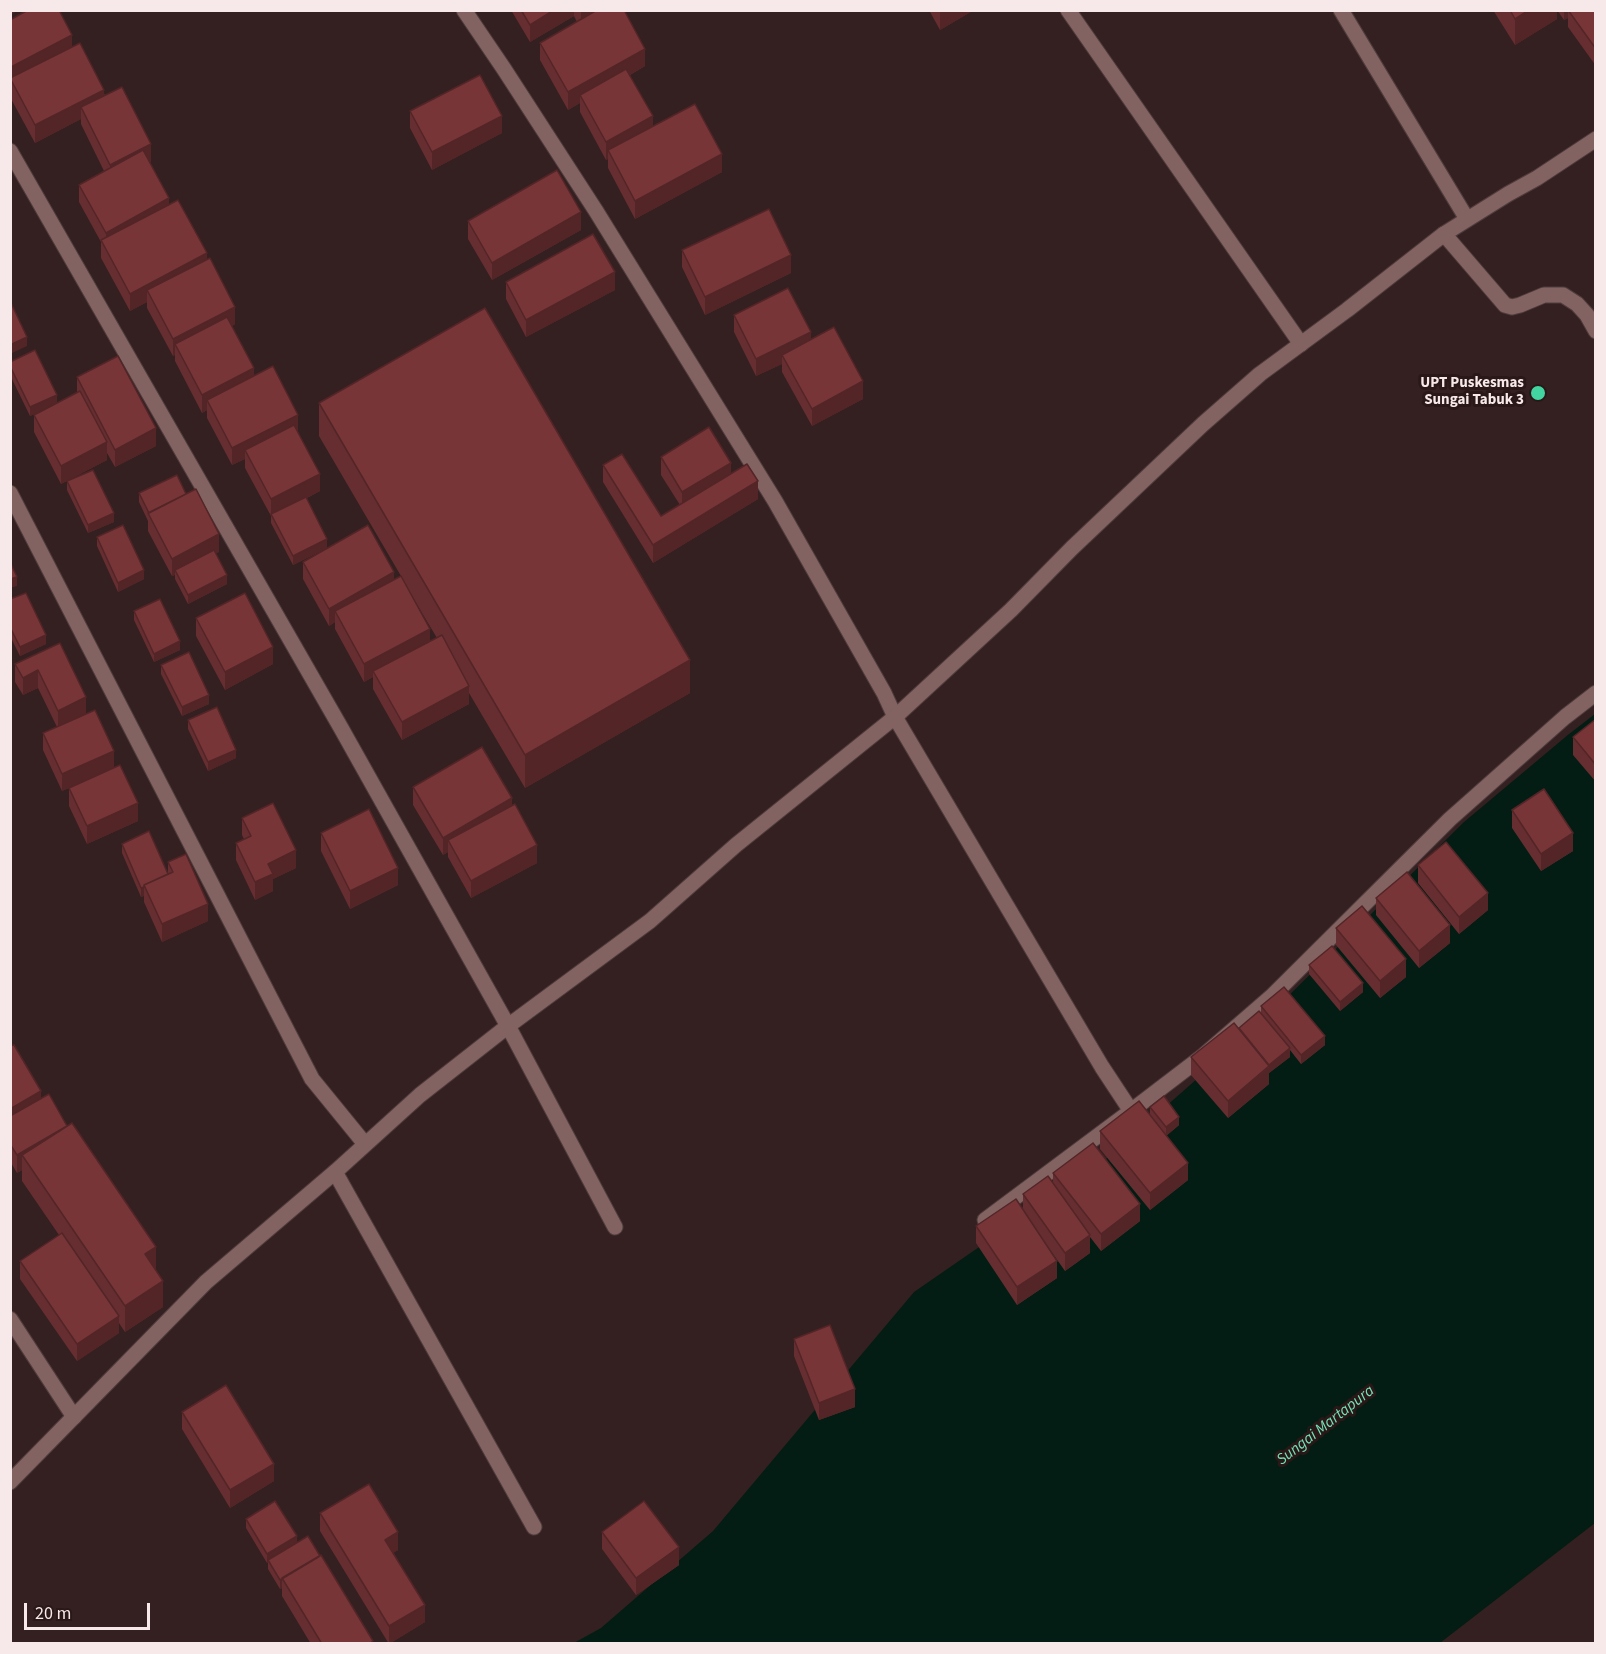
<!DOCTYPE html>
<style>
body{margin:0}
#map{position:relative;width:1606px;height:1654px;overflow:hidden;background:#342020;font-family:"Source Sans 3",sans-serif}
canvas{display:block}
.frame{position:absolute;inset:0;border:12px solid #f7e9e9;pointer-events:none}
.scale{position:absolute;left:24px;top:1603px;width:126px;height:27px;box-sizing:border-box;border:3px solid #f7e9e9;border-top:0;padding-left:8px;font-size:18px;line-height:21px;white-space:nowrap;color:#f7e9e9;-webkit-text-stroke:4px #2a1717;paint-order:stroke}
</style>
<div id="map">
<canvas width="1606" height="1654"></canvas>
<div class="frame"></div>
<div class="scale">20 m</div>
</div>
<script>
const ctx = document.querySelector('canvas').getContext('2d');
ctx.lineJoin = 'round';
function fillPath(path, color) { ctx.fillStyle = color; ctx.fill(path, 'evenodd'); }
const poly = rows => new Path2D(rows.map(r => 'M' + r).join(''));
function trace(path, color, width, dash) { ctx.strokeStyle = color; ctx.lineWidth = width; ctx.lineCap = dash ? 'butt' : 'round'; ctx.setLineDash(dash || []); ctx.stroke(path); }
function write(font, color, halo, rows, align = 'center') {
  ctx.font = font + ' "Source Sans 3",sans-serif'; ctx.lineWidth = 6; ctx.setLineDash([]); ctx.textBaseline = 'middle'; ctx.strokeStyle = halo; ctx.fillStyle = color; for (const [text, x, y, turn = 0] of rows) {
    ctx.save(); ctx.translate(x, y); ctx.rotate((+turn || 0) * Math.PI / 180); ctx.textAlign = isNaN(turn) ? turn : align; if (halo) ctx.strokeText(text, 0, 0); ctx.fillText(text, 0, 0); ctx.restore();
  }
}
const water = poly([
 [1595,714,1595,1523,1440,1643,572,1644,601,1628,713,1531,914,1292,1105,1160,1266,1018,1464,822,1569,734]
]);
const service = poly([
 [1444,234,1505,305,1512,307,1520,305,1544,295,1563,295,1577,304,1587,315,1596,331]
]);
const minor = poly([
 [464,10,504,69,596,211,775,501,884,693,895,717,1102,1067,1131,1111,985,1220],
 [1068,10,1301,344],
 [1341,10,1467,219],
 [10,151,341,728,508,1026,615,1227],
 [10,493,312,1079,365,1144],
 [1131,1111,1203,1056,1271,997,1450,819,1565,717,1596,693],
 [335,1172,534,1527],
 [10,1319,74,1417]
]);
const tertiary = poly([
 [10,1482,206,1282,335,1172,420,1095,508,1026,650,921,736,845,895,717,1011,610,1072,548,1203,424,1260,374,1347,310,1444,234,1508,194,1537,178,1596,139]
]);
const wall = poly([
 [511,10,624,10,645,66,630,75,653,126,722,172,635,219,608,168,608,159,606,160,580,112,580,103,568,110,540,60,540,43,577,22,574,16,530,42],
 [929,10,974,10,940,30],
 [1493,10,1557,10,1557,19,1515,45],
 [1557,10,1596,10,1596,66,1568,27,1568,18,1564,20],
 [10,20,72,47,151,162,150,162,169,204,207,259,235,324,232,326,254,376,298,432,320,491,307,498,327,548,293,565,271,523,271,516,245,468,245,459,232,465,207,418,207,410,202,413,175,361,175,355,173,356,147,308,147,302,130,311,101,258,101,242,79,202,79,185,104,171,81,124,81,119,35,143,10,97],
 [410,111,502,133,432,170,410,128],
 [468,221,581,230,492,280,468,239],
 [682,250,791,273,705,315,682,267],
 [506,282,615,290,526,337,506,299],
 [734,315,811,339,863,399,812,426,782,372,782,364,756,376,734,332],
 [10,362,57,403,77,392,77,377,156,446,115,467,107,453,107,460,61,484,34,432,34,415,37,413,30,416,10,375],
 [319,403,690,693,525,788,469,693,469,704,402,740,373,689,373,677,364,682,335,629,335,622,329,626,303,579,303,562,394,579,401,576,319,436],
 [410,593,437,638,430,641],
 [661,457,731,474,758,499,653,563,603,482,603,465,661,516,680,505,661,475],
 [67,481,114,522,88,533,67,490],
 [139,493,186,494,219,552,215,553,227,584,188,604,175,579,175,575,172,576,148,531,148,521,139,502],
 [97,537,144,579,118,592,97,546],
 [10,599,46,644,20,656,10,636],
 [134,611,180,650,154,662,134,620],
 [196,618,273,664,225,690,196,636],
 [60,643,86,714,114,768,138,821,87,844,69,806,69,788,62,791,43,750,43,733,57,727,38,688,23,695,15,682,15,664],
 [161,665,209,704,182,716,161,674],
 [1596,719,1596,782,1573,755,1573,737],
 [188,720,236,758,208,771,188,729],
 [413,787,512,805,537,863,471,898,448,857,448,852,443,855,413,805],
 [1512,810,1573,851,1541,871,1512,828],
 [242,818,296,868,273,879,273,891,255,900,236,860,236,843,244,839,242,835],
 [321,833,398,885,350,909,321,851],
 [122,844,168,874,168,862,208,921,162,942,144,902,144,896,141,897,122,853],
 [1418,865,1488,910,1459,934,1418,883],
 [1376,898,1450,943,1419,968,1376,915],
 [1336,928,1406,977,1380,998,1336,945],
 [1309,965,1363,992,1340,1011,1309,974],
 [1261,1006,1325,1045,1301,1064,1290,1050,1290,1057,1269,1073,1269,1084,1228,1118,1191,1075,1191,1057,1239,1029,1261,1013],
 [10,1046,41,1099,67,1126,156,1271,163,1307,125,1332,119,1323,119,1333,77,1361,20,1279,20,1261,59,1235,22,1181,22,1170,17,1173,10,1161],
 [1150,1107,1179,1125,1166,1136,1150,1115],
 [1100,1131,1188,1180,1150,1210,1100,1149],
 [1053,1173,1140,1221,1101,1251,1090,1237,1090,1253,1065,1271,1041,1237,1057,1278,1017,1305,976,1243,976,1226,1023,1210,1023,1194,1053,1184],
 [794,1339,855,1407,819,1420,794,1356],
 [182,1412,274,1481,230,1508,182,1429],
 [320,1513,398,1550,393,1553,425,1622,389,1644,320,1531],
 [246,1519,297,1543,373,1644,311,1644,282,1596,282,1588,280,1589,268,1569,268,1563,267,1563,246,1528],
 [602,1532,679,1565,636,1595,602,1549]
]);
const shadedWall = poly([
 [10,10,19,10,10,15],
 [554,10,574,10,574,16,530,42,530,25],
 [582,10,612,10,581,28,581,11],
 [943,10,974,10,940,30,940,12],
 [1529,10,1557,10,1557,19,1515,45,1515,19],
 [1564,10,1568,10,1568,18,1564,20],
 [72,35,72,52,11,81,11,67],
 [645,49,645,66,583,101,580,95,580,103,568,110,568,92],
 [104,90,104,108,81,107,81,119,35,143,35,125],
 [502,116,502,133,432,170,432,152],
 [653,116,653,134,608,150,608,159,606,160,606,142],
 [151,144,151,162,110,182,110,165],
 [722,154,722,172,635,219,635,201],
 [169,198,169,216,106,249,106,233],
 [581,212,581,230,492,280,492,263],
 [207,253,207,270,147,290,147,302,130,311,130,294],
 [791,255,791,273,705,315,705,297],
 [615,272,615,290,526,337,526,320],
 [235,307,235,324,180,353,175,344,175,355,173,356,173,339],
 [811,332,811,350,782,355,782,364,756,376,756,359],
 [27,337,27,346,10,354,10,345],
 [254,368,254,385,207,400,207,410,202,413,202,395],
 [863,381,863,399,812,426,812,409],
 [57,395,57,404,30,416,30,407],
 [298,415,298,432,245,450,245,459,232,465,232,448],
 [156,428,156,446,115,467,115,450],
 [107,442,107,460,61,484,61,466],
 [731,463,731,481,682,510,682,492],
 [320,474,320,491,272,516,271,514,271,516,271,499],
 [758,481,758,499,653,563,653,545],
 [114,513,114,522,88,533,88,525],
 [219,534,219,552,177,574,175,570,175,575,172,576,172,559],
 [327,539,327,548,293,565,293,556],
 [144,570,144,579,118,592,118,583],
 [394,572,394,589,335,611,335,622,329,626,329,609],
 [227,575,227,584,188,604,188,595],
 [17,577,17,586,10,588,10,579],
 [430,629,430,646,373,671,373,677,364,682,364,664],
 [46,635,46,644,20,656,20,647],
 [180,641,180,650,154,662,154,654],
 [273,647,273,664,225,690,225,672],
 [690,660,690,693,525,788,525,755],
 [38,670,38,688,23,695,23,678],
 [469,686,469,704,402,740,402,722],
 [209,695,209,704,182,716,182,707],
 [86,697,86,714,58,728,58,711],
 [236,750,236,758,208,771,208,762],
 [114,751,114,768,62,791,62,774],
 [512,798,512,815,448,840,448,852,443,855,443,838],
 [138,803,138,821,87,844,87,826],
 [1573,833,1573,851,1541,871,1541,854],
 [537,845,537,863,471,898,471,881],
 [296,850,296,868,273,879,273,891,255,900,255,882,268,864],
 [398,868,398,885,350,909,350,891],
 [144,887,144,896,141,897,141,888],
 [1488,893,1488,910,1459,934,1459,917],
 [208,904,208,921,162,942,162,924],
 [1450,925,1450,943,1419,968,1419,951],
 [1406,959,1406,977,1380,998,1380,981],
 [1363,983,1363,992,1340,1011,1340,1002],
 [1325,1036,1325,1045,1301,1064,1301,1055],
 [1290,1048,1290,1057,1269,1073,1269,1084,1228,1118,1228,1101,1269,1067,1269,1065],
 [41,1091,41,1108,10,1126,10,1109],
 [1179,1117,1179,1125,1166,1136,1166,1127],
 [67,1127,22,1155,22,1170,17,1173,17,1155],
 [1188,1163,1188,1180,1150,1210,1150,1193],
 [1140,1204,1140,1221,1101,1251,1101,1234],
 [1090,1235,1090,1253,1065,1271,1065,1253],
 [156,1247,156,1272,145,1254],
 [1057,1261,1057,1278,1017,1305,1017,1287],
 [163,1281,163,1307,125,1332,125,1306],
 [119,1316,119,1333,77,1361,77,1344],
 [855,1389,855,1407,819,1420,819,1403],
 [274,1464,274,1481,230,1508,230,1490],
 [398,1532,398,1550,385,1558,385,1540],
 [297,1536,297,1545,268,1560,268,1563,267,1563,267,1554],
 [679,1547,679,1565,636,1595,636,1578],
 [282,1579,282,1588,280,1589,280,1580],
 [425,1605,425,1622,389,1644,389,1626]
]);
const building = poly([
 [28,10,59,10,72,35,11,67,10,20,28,10],
 [521,10,554,10,530,25,521,10],
 [597,10,624,10,645,49,568,92,540,43,597,10],
 [1510,10,1529,10,1515,19,1510,10],
 [1568,10,1596,10,1596,49,1568,10],
 [80,43,104,90,35,125,10,78,80,43],
 [626,69,653,116,606,142,580,95,626,69],
 [480,75,502,116,432,152,410,111,480,75],
 [122,87,151,144,110,165,81,107,122,87],
 [695,104,722,154,635,201,608,150,695,104],
 [143,150,169,198,106,233,79,185,143,150],
 [557,170,581,212,492,263,468,221,557,170],
 [178,200,207,253,130,294,101,240,178,200],
 [769,209,791,255,705,297,682,250,769,209],
 [593,234,615,272,526,320,506,282,593,234],
 [210,258,235,307,173,339,147,290,210,258],
 [788,288,811,332,756,359,734,315,788,288],
 [10,301,27,337,10,345,10,301],
 [485,308,690,660,525,755,319,403,485,308],
 [227,317,254,368,202,395,175,344,227,317],
 [834,327,863,381,812,409,782,355,834,327],
 [35,350,57,395,30,407,10,366,10,362,35,350],
 [118,356,156,428,115,450,77,377,118,356],
 [273,366,298,415,232,448,207,400,273,366],
 [80,391,107,442,61,466,34,415,80,391],
 [294,425,320,474,271,499,245,450,294,425],
 [709,427,731,463,682,492,661,457,709,427],
 [622,454,661,516,747,464,758,481,653,545,603,465,622,454],
 [93,470,114,513,88,525,67,481,93,470],
 [177,475,186,494,149,513,139,493,177,475],
 [196,489,219,534,172,559,148,513,196,489],
 [306,497,327,539,293,556,271,514,306,497],
 [123,525,144,570,118,583,97,537,123,525],
 [368,525,394,572,329,609,303,562,368,525],
 [214,550,227,575,188,595,175,570,214,550],
 [10,562,17,577,10,579,10,562],
 [401,576,430,629,364,664,335,611,401,576],
 [26,593,46,635,20,647,10,627,10,599,26,593],
 [245,593,273,647,225,672,196,618,245,593],
 [160,599,180,641,154,654,134,611,160,599],
 [442,635,469,686,402,722,373,671,442,635],
 [60,643,86,697,58,711,38,670,23,678,15,664,60,643],
 [189,652,209,695,182,707,161,665,189,652],
 [217,707,236,750,208,762,188,720,217,707],
 [95,710,114,751,62,774,43,733,95,710],
 [1596,719,1596,765,1573,737,1596,719],
 [482,747,512,798,443,838,413,787,482,747],
 [120,765,138,803,87,826,69,788,120,765],
 [1544,789,1573,833,1541,854,1512,810,1544,789],
 [273,803,296,850,268,864,273,874,255,882,236,843,251,836,242,818,273,803],
 [515,804,537,845,471,881,448,840,515,804],
 [369,809,398,868,350,891,321,833,369,809],
 [149,831,168,874,144,885,144,887,141,888,122,844,149,831],
 [1446,842,1488,893,1459,917,1418,865,1446,842],
 [186,854,208,904,162,924,144,885,173,872,168,862,186,854],
 [1407,872,1450,925,1419,951,1376,898,1407,872],
 [1362,906,1406,959,1380,981,1336,928,1362,906],
 [1332,946,1363,983,1340,1002,1309,965,1332,946],
 [1284,987,1325,1036,1301,1055,1261,1006,1284,987],
 [1259,1011,1290,1048,1269,1065,1239,1028,1259,1011],
 [1234,1023,1269,1066,1228,1101,1191,1057,1234,1023],
 [14,1045,41,1091,10,1109,10,1046,14,1045],
 [49,1094,67,1126,17,1155,10,1144,10,1116,49,1094],
 [1164,1096,1179,1117,1166,1127,1150,1107,1164,1096],
 [1139,1101,1188,1163,1150,1193,1100,1131,1139,1101],
 [72,1123,156,1247,145,1254,163,1281,125,1306,22,1155,72,1123],
 [1093,1143,1140,1204,1101,1234,1053,1173,1093,1143],
 [1048,1176,1090,1235,1065,1253,1023,1194,1048,1176],
 [1016,1199,1057,1261,1017,1287,976,1226,1016,1199],
 [62,1233,119,1316,77,1344,20,1261,62,1233],
 [830,1325,855,1389,819,1403,794,1339,830,1325],
 [226,1385,274,1464,230,1490,182,1412,226,1385],
 [369,1484,398,1532,385,1540,425,1605,389,1626,320,1513,369,1484],
 [275,1501,297,1536,267,1554,246,1519,275,1501],
 [644,1501,679,1547,636,1578,602,1532,644,1501],
 [308,1536,320,1556,280,1580,268,1560,308,1536],
 [321,1555,373,1641,369,1644,322,1644,282,1578,321,1555]
]);
const markers = [
 [1538,393,8,"#42d4a1"]
];
const poiNames = [
 ["UPT Puskesmas",1524,384],
 ["Sungai Tabuk 3",1524,401]
];
const waterNames = [
 ["Sungai Martapura",1326,1426,-38]
];
fillPath(water, '#041d14');
trace(service, '#4f3c3c', 17);
trace(minor, '#4f3c3c', 17);
trace(tertiary, '#4f3c3c', 17);
trace(service, '#836362', 15);
trace(minor, '#836362', 15);
trace(tertiary, '#836362', 15);
fillPath(wall, '#662e30');
fillPath(shadedWall, '#532527');
fillPath(building, '#773538');
trace(building, '#532527', 1.5);
for (const [x, y, r, color] of markers) { const dot = new Path2D(); dot.arc(x, y, r, 0, 2 * Math.PI); ctx.fillStyle = color; ctx.fill(dot); trace(dot, '#2a1717', 2); }
write('bold 15px', '#f7e9e9', '#2a1717', poiNames, 'right');
write('italic 16px', '#72e3b6', '#2a1717', waterNames);
</script>
